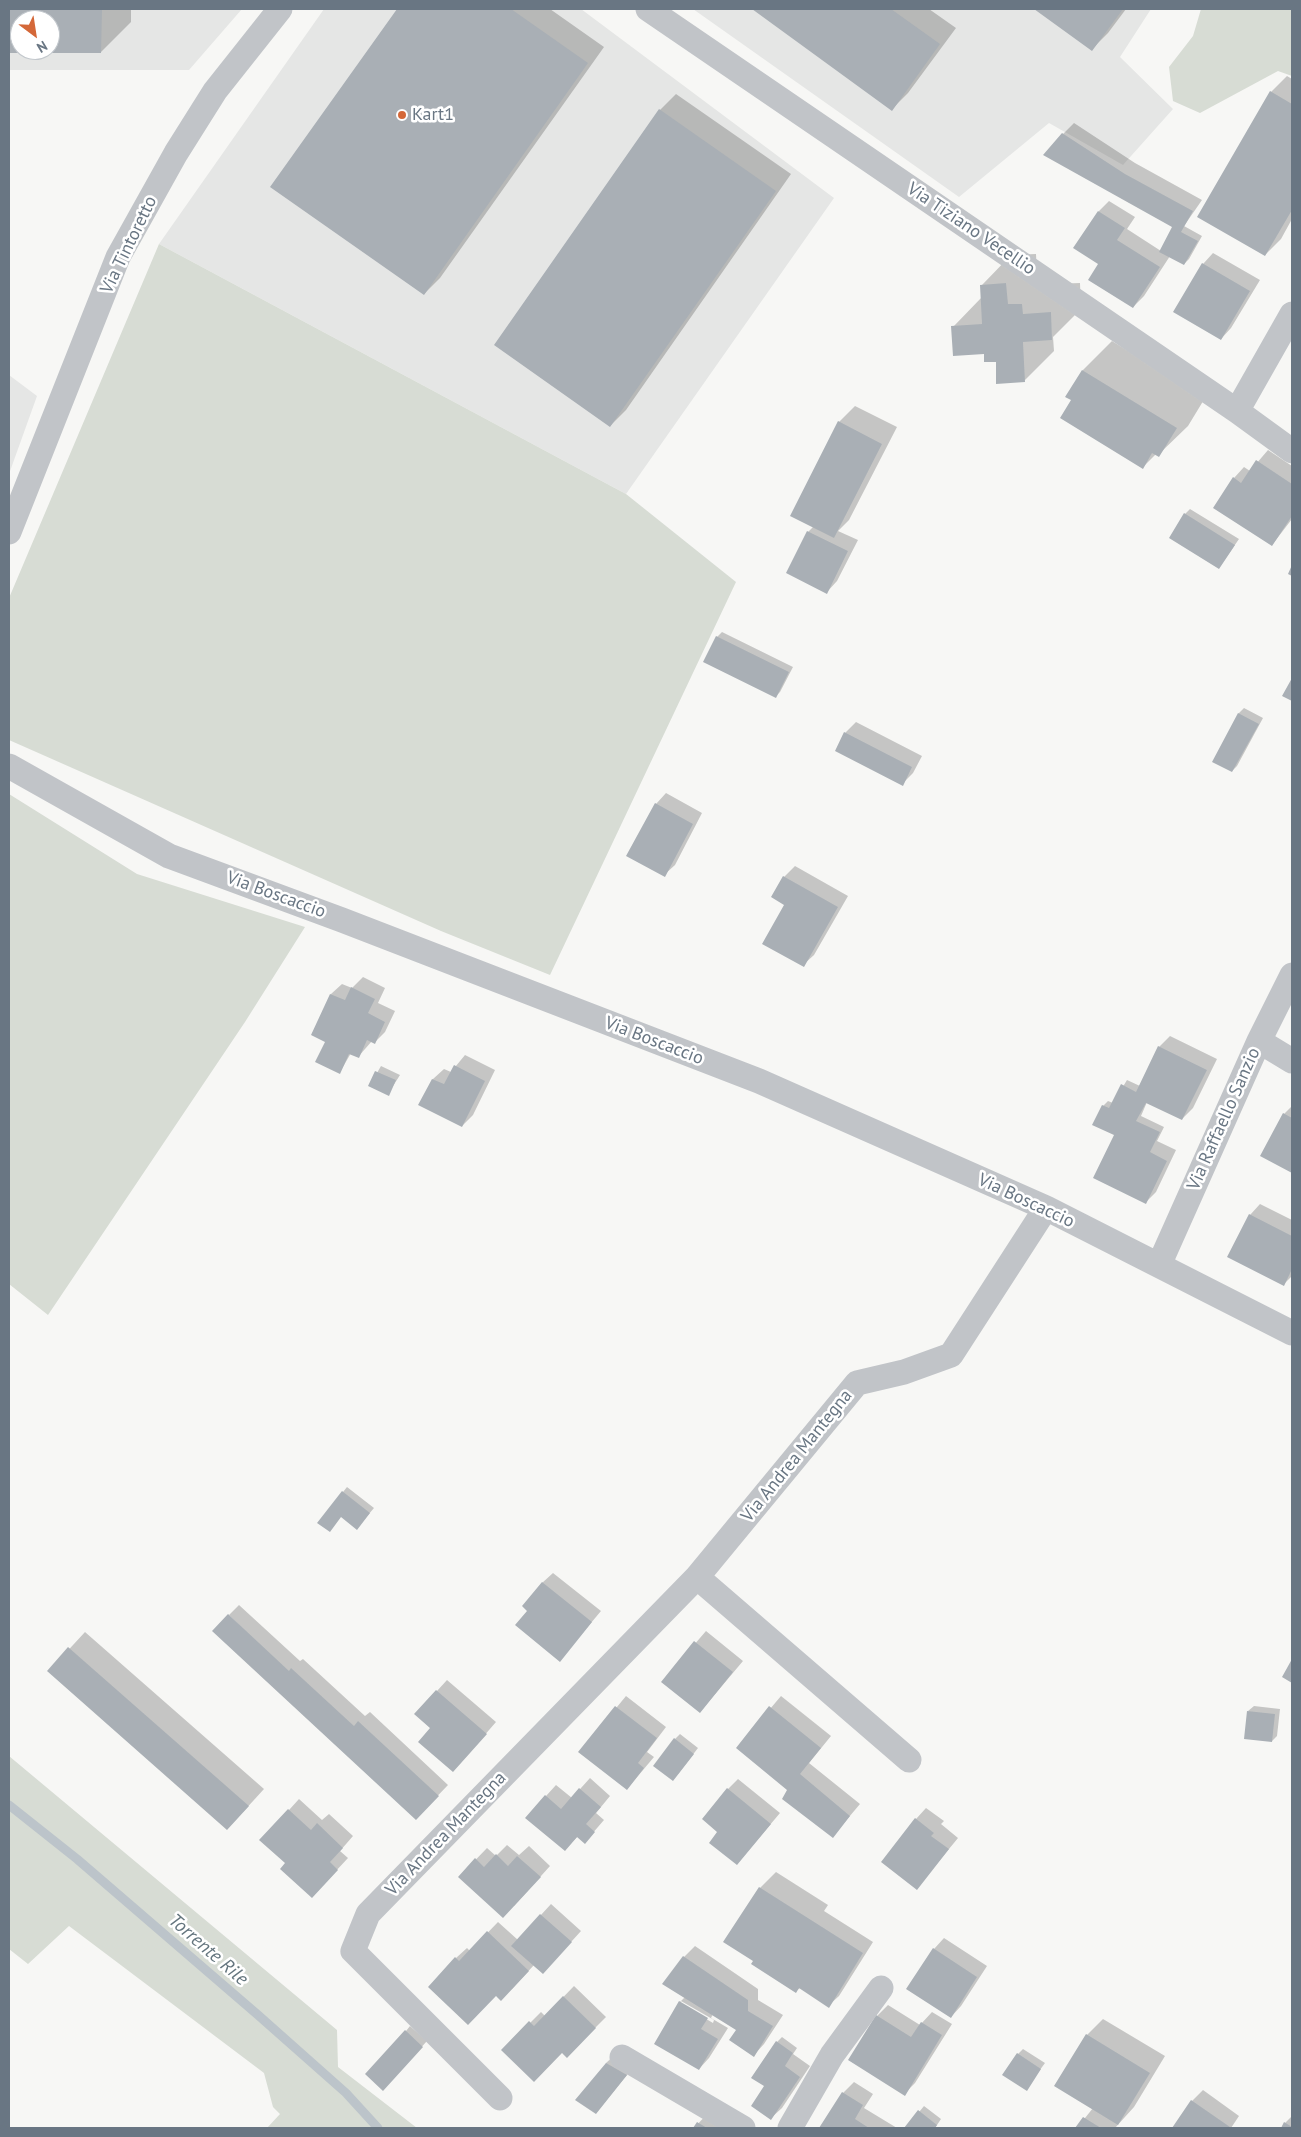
<!DOCTYPE html>
<style>
body{margin:0}
#map{position:relative;width:1301px;height:2137px;overflow:hidden;background:#f7f7f5;font-family:"PT Sans",sans-serif}
canvas{display:block}
.frame{position:absolute;inset:0;border:10px solid #697683;pointer-events:none}
.north{position:absolute;left:10px;top:10px;width:50px;height:50px;box-sizing:border-box;background:#fff;border:1px solid #c3c8cd;border-radius:50%;rotate:149deg;font-size:14px;font-weight:700;line-height:20px;text-align:center;color:#697683}
.north::after{content:'';display:block;margin:auto;width:18px;height:22px;background:#d46839;clip-path:polygon(50% 0,100% 100%,50% 72%,0 100%)}
</style>
<div id="map">
<canvas width="1301" height="2137"></canvas>
<div class="frame"></div>
<div class="north">N</div>
</div>
<script>
const ctx = document.querySelector('canvas').getContext('2d');
ctx.lineJoin = 'round';
function fillPath(path, color) { ctx.fillStyle = color; ctx.fill(path, 'evenodd'); }
const poly = rows => new Path2D(rows.map(r => 'M' + r).join(''));
function trace(path, color, width, dash) { ctx.strokeStyle = color; ctx.lineWidth = width; ctx.lineCap = dash ? 'butt' : 'round'; ctx.setLineDash(dash || []); ctx.stroke(path); }
function write(font, color, halo, rows, align = 'center') {
  ctx.font = font + ' "PT Sans",sans-serif'; ctx.lineWidth = 5; ctx.setLineDash([]); ctx.textBaseline = 'middle'; ctx.strokeStyle = halo; ctx.fillStyle = color; for (const [text, x, y, turn = 0] of rows) {
    ctx.save(); ctx.translate(x, y); ctx.rotate((+turn || 0) * Math.PI / 180); ctx.textAlign = isNaN(turn) ? turn : align; if (halo) ctx.strokeText(text, 0, 0); ctx.fillText(text, 0, 0); ctx.restore();
  }
}
const built = poly([
 [9,9,242,9,189,70,9,70],
 [20,20,50,20,50,50,20,50],
 [324,9,581,9,834,198,626,494,159,244],
 [693,9,1151,9,1120,57,1173,109,1123,165,1049,123,959,197],
 [9,375,37,396,9,474]
]);
const green = poly([
 [1201,9,1292,9,1292,76,1278,71,1200,113,1173,101,1169,67,1193,36],
 [159,244,626,494,736,582,550,975,441,931,9,740,9,598],
 [9,794,137,874,305,927,245,1022,48,1315,9,1284],
 [9,1756,337,2030,338,2067,417,2128,267,2128,280,2114,273,2107,264,2073,69,1926,28,1964,9,1949]
]);
const shadow = poly([
 [9,9,131,9,131,22,101,52,9,52],
 [20,20,50,20,50,50,20,50],
 [398,9,550,9,604,47,440,278,424,294,272,186],
 [754,9,929,9,956,28,908,93,892,109],
 [1037,9,1126,9,1108,33,1092,49],
 [1287,76,1292,79,1292,219,1281,239,1265,255,1271,92],
 [676,94,791,174,626,410,610,426,660,110],
 [1074,123,1135,163,1202,200,1184,226,1202,236,1189,259,1184,264,1170,256,1144,296,1133,307,1100,264,1099,211,1109,201,1135,217,1127,229,1161,251,1174,227,1063,134],
 [1213,253,1260,280,1231,328,1221,339,1203,264],
 [1036,254,1037,275,1052,284,1080,283,1081,309,1053,337,1054,351,1024,381,953,327,982,297,982,285,1011,255],
 [1112,341,1205,398,1188,426,1158,455,1156,454,1143,467,1073,400,1083,370],
 [855,406,897,427,849,520,838,531,858,540,837,581,827,592,808,532,814,526,839,422],
 [1268,450,1292,466,1292,519,1272,545,1234,478,1244,467,1250,471],
 [1190,509,1239,539,1219,568,1185,514],
 [722,632,793,667,780,692,775,697,717,637],
 [1244,708,1263,718,1237,766,1232,771,1214,762,1239,713],
 [856,722,922,756,913,773,902,784,845,733],
 [666,793,702,813,675,865,664,875,656,804],
 [795,866,848,896,814,955,803,965,786,904,784,877],
 [363,977,385,988,378,1003,395,1011,385,1032,375,1042,372,1041,358,1057,351,1053,340,1072,327,1041,312,1034,331,994,342,984,352,988],
 [1170,1036,1217,1059,1193,1108,1182,1119,1147,1102,1141,1116,1164,1127,1157,1141,1176,1150,1156,1192,1146,1202,1103,1106,1108,1101,1113,1103,1127,1080,1140,1086,1159,1047],
 [465,1055,495,1070,473,1115,462,1126,420,1104,433,1079,444,1069,451,1072],
 [381,1066,400,1075,388,1094,370,1085],
 [1292,1106,1292,1172,1262,1156,1284,1114],
 [1260,1204,1292,1220,1292,1276,1284,1284,1250,1215],
 [347,1487,374,1508,357,1528,341,1516,343,1492],
 [553,1573,601,1611,560,1660,529,1610,542,1583],
 [239,1605,300,1661,303,1659,365,1716,370,1712,448,1785,426,1808,229,1615],
 [706,1631,743,1661,700,1712,662,1682],
 [85,1632,264,1789,243,1812,49,1671],
 [447,1680,496,1722,463,1760,416,1714],
 [626,1696,666,1727,647,1752,654,1757,627,1789,580,1752],
 [781,1696,831,1736,809,1763,860,1804,833,1836,789,1789,737,1748],
 [1254,1706,1280,1709,1277,1736,1272,1741,1248,1711],
 [680,1734,698,1748,678,1774,675,1739],
 [590,1778,610,1796,596,1813,604,1820,585,1842,578,1836,565,1850,546,1796,556,1785,572,1798],
 [738,1779,780,1813,737,1864,719,1831,728,1789],
 [299,1799,322,1820,329,1814,353,1836,340,1851,348,1858,322,1886,287,1863,289,1810],
 [926,1808,944,1821,941,1824,958,1838,917,1888,916,1819],
 [507,1845,519,1855,529,1846,550,1866,514,1906,459,1877,487,1848,496,1856],
 [776,1872,828,1905,824,1911,873,1942,839,1996,828,2006,800,1988,796,1991,754,1961,760,1888],
 [551,1904,581,1931,553,1962,534,1965,512,1989,496,1995,468,2024,456,1958,467,1948,470,1951,498,1922,518,1940],
 [944,1938,987,1966,961,2006,951,2017,934,1949],
 [695,1946,758,1989,758,2000,783,2015,764,2044,754,2055,738,2029,713,2014,711,2018,728,2028,709,2058,699,2069,680,2002,685,1997,684,1957],
 [681,2001,714,2020,713,2023,681,2004],
 [574,1986,606,2017,567,2056,562,2051,503,2050,541,2012,545,2016],
 [888,2005,920,2025,932,2012,952,2024,915,2083,904,2094,849,2060,877,2016],
 [1103,2019,1165,2056,1134,2107,1115,2128,1077,2128,1093,2108,1087,2035],
 [410,2026,427,2041,388,2084,406,2031],
 [782,2037,797,2048,793,2054,810,2066,782,2108,771,2118,766,2086,777,2042],
 [1023,2049,1045,2063,1026,2089,1018,2054],
 [617,2053,636,2064,596,2113,606,2063],
 [854,2082,873,2094,864,2108,897,2128,821,2128,843,2093],
 [1203,2090,1239,2116,1231,2128,1173,2128,1192,2101],
 [924,2106,941,2119,935,2128,906,2128],
 [709,2112,734,2128,694,2128],
 [1292,2116,1292,2128,1283,2128,1285,2123]
]);
const stream = poly([
 [9,1805,77,1859,258,2015,346,2093,378,2128]
]);
const building = poly([
 [397,9,511,9,588,63,424,295,270,187],
 [752,9,891,9,940,44,892,111],
 [1034,9,1123,9,1092,51],
 [9,10,102,10,101,53,9,53],
 [20,20,50,20,50,50,20,50],
 [1270,91,1292,104,1292,210,1265,256,1197,217],
 [659,109,776,191,610,427,494,345],
 [1062,133,1125,174,1193,211,1181,232,1198,241,1184,265,1159,252,1172,227,1043,155],
 [1098,211,1125,228,1117,240,1160,267,1133,308,1088,280,1098,264,1073,248],
 [1202,263,1250,291,1221,340,1173,312],
 [1006,283,1008,304,1022,304,1023,314,1051,312,1052,340,1023,342,1025,382,996,384,996,362,984,362,984,354,953,356,951,326,982,324,980,285],
 [1082,370,1177,428,1159,457,1152,453,1143,469,1060,418,1071,400,1065,397],
 [838,421,882,444,834,538,790,516],
 [1256,460,1292,484,1292,516,1272,546,1213,508,1233,477,1241,483],
 [1184,513,1235,545,1219,569,1169,538],
 [807,531,848,551,827,594,786,573],
 [1292,565,1292,576,1288,574],
 [716,636,789,672,776,698,703,662],
 [1292,678,1292,701,1282,696],
 [1238,713,1259,724,1232,772,1212,762],
 [844,732,912,767,903,786,835,751],
 [655,803,693,824,665,877,626,856],
 [783,876,838,907,804,967,762,944,784,905,771,897],
 [351,987,375,999,368,1013,385,1022,375,1044,367,1040,359,1058,349,1054,340,1074,315,1062,325,1042,311,1035,330,994,345,1000],
 [1158,1046,1207,1070,1182,1120,1146,1103,1136,1121,1160,1132,1150,1152,1167,1161,1146,1204,1093,1178,1114,1135,1092,1125,1102,1105,1109,1108,1121,1084,1136,1092],
 [454,1065,485,1081,462,1127,418,1105,432,1079,444,1084],
 [375,1071,396,1080,389,1096,368,1086],
 [1283,1113,1292,1118,1292,1173,1260,1156],
 [1249,1214,1292,1236,1292,1269,1284,1286,1227,1257],
 [342,1491,370,1513,357,1530,341,1517,330,1532,317,1523],
 [542,1582,592,1622,560,1662,515,1625,527,1611,522,1606],
 [228,1614,289,1671,291,1668,354,1726,358,1721,439,1796,416,1820,212,1631],
 [694,1641,733,1672,700,1713,661,1682],
 [68,1647,249,1806,227,1830,47,1671],
 [1292,1659,1292,1683,1282,1677],
 [436,1690,487,1734,453,1772,418,1742,430,1728,414,1714],
 [615,1706,657,1738,638,1763,644,1768,627,1790,578,1752],
 [769,1706,821,1748,800,1774,850,1816,833,1838,782,1799,787,1790,736,1748],
 [1247,1711,1275,1714,1272,1742,1244,1739],
 [674,1738,694,1754,673,1781,653,1766],
 [579,1788,601,1807,586,1824,595,1832,585,1844,577,1837,565,1851,525,1818,545,1795,561,1809],
 [727,1788,771,1824,737,1865,709,1843,717,1832,702,1819],
 [288,1809,311,1830,317,1823,343,1848,330,1862,338,1870,312,1898,280,1869,285,1863,259,1840],
 [915,1818,934,1833,931,1836,949,1849,917,1890,881,1862],
 [496,1854,508,1866,517,1856,541,1877,503,1918,458,1877,475,1858,484,1867],
 [759,1887,863,1953,829,2008,799,1988,796,1993,751,1964,753,1961,723,1942],
 [540,1914,572,1942,543,1974,511,1946],
 [487,1931,529,1971,501,2001,496,1996,468,2025,428,1987,455,1957,459,1961],
 [933,1948,977,1977,951,2018,906,1989],
 [683,1956,748,2000,748,2011,773,2026,754,2057,729,2040,736,2030,662,1984],
 [563,1996,596,2028,567,2058,562,2053,534,2082,501,2050,529,2021,534,2026],
 [679,2001,708,2018,701,2029,718,2039,699,2070,654,2044],
 [876,2015,911,2037,921,2022,942,2035,905,2096,848,2060],
 [405,2030,423,2047,383,2091,365,2074],
 [1086,2034,1150,2073,1118,2125,1054,2086],
 [776,2041,793,2053,785,2066,800,2077,771,2120,751,2106,764,2086,751,2078],
 [1017,2053,1041,2069,1027,2091,1002,2075],
 [606,2063,627,2075,596,2114,575,2100],
 [842,2092,863,2105,855,2119,869,2128,819,2128],
 [1191,2100,1230,2127,1228,2128,1172,2128],
 [918,2110,937,2125,935,2128,904,2128],
 [1083,2117,1101,2128,1075,2128],
 [697,2122,707,2128,693,2128],
 [1284,2122,1292,2127,1292,2128,1281,2128]
]);
const street = poly([
 [648,9,1237,411,1292,451],
 [1237,411,1292,314],
 [9,532,118,257,176,153,215,91,280,9],
 [9,766,169,856,342,920,759,1081,1046,1208,1292,1333],
 [1259,1041,1292,1061],
 [1159,1265,1259,1041,1292,975],
 [697,1577,909,1760],
 [622,2057,743,2128],
 [500,2098,353,1951,368,1914,697,1577,857,1383,904,1372,951,1355,1046,1208],
 [790,2128,832,2055,881,1988]
]);
const markers = [
 [402,115,5,"#d46839"]
];
const poiNames = [
 ["Kart1",412,115]
];
const streetNames = [
 ["Via Tiziano Vecellio",971,229,34],
 ["Via Tintoretto",129,245,-64],
 ["Via Boscaccio",276,895,20],
 ["Via Boscaccio",654,1041,21],
 ["Via Raffaello Sanzio",1224,1119,-66],
 ["Via Boscaccio",1026,1201,25],
 ["Via Andrea Mantegna",797,1456,-51],
 ["Via Andrea Mantegna",446,1834,-46]
];
const waterNames = [
 ["Torrente Rile",208,1950,41]
];
fillPath(built, '#e5e6e5');
fillPath(green, '#d7dcd4');
fillPath(shadow, '#0003');
trace(stream, '#bcc4ca', 9);
fillPath(building, '#a9afb5');
trace(street, '#c1c4c8', 25);
for (const [x, y, r, color] of markers) { const dot = new Path2D(); dot.arc(x, y, r, 0, 2 * Math.PI); ctx.fillStyle = color; ctx.fill(dot); trace(dot, '#fff', 2); }
write('18px', '#697683', '#fff', poiNames, 'left');
write('18px', '#697683', '#fff', streetNames);
write('italic 19px', '#65767f', '#fff', waterNames);
</script>
